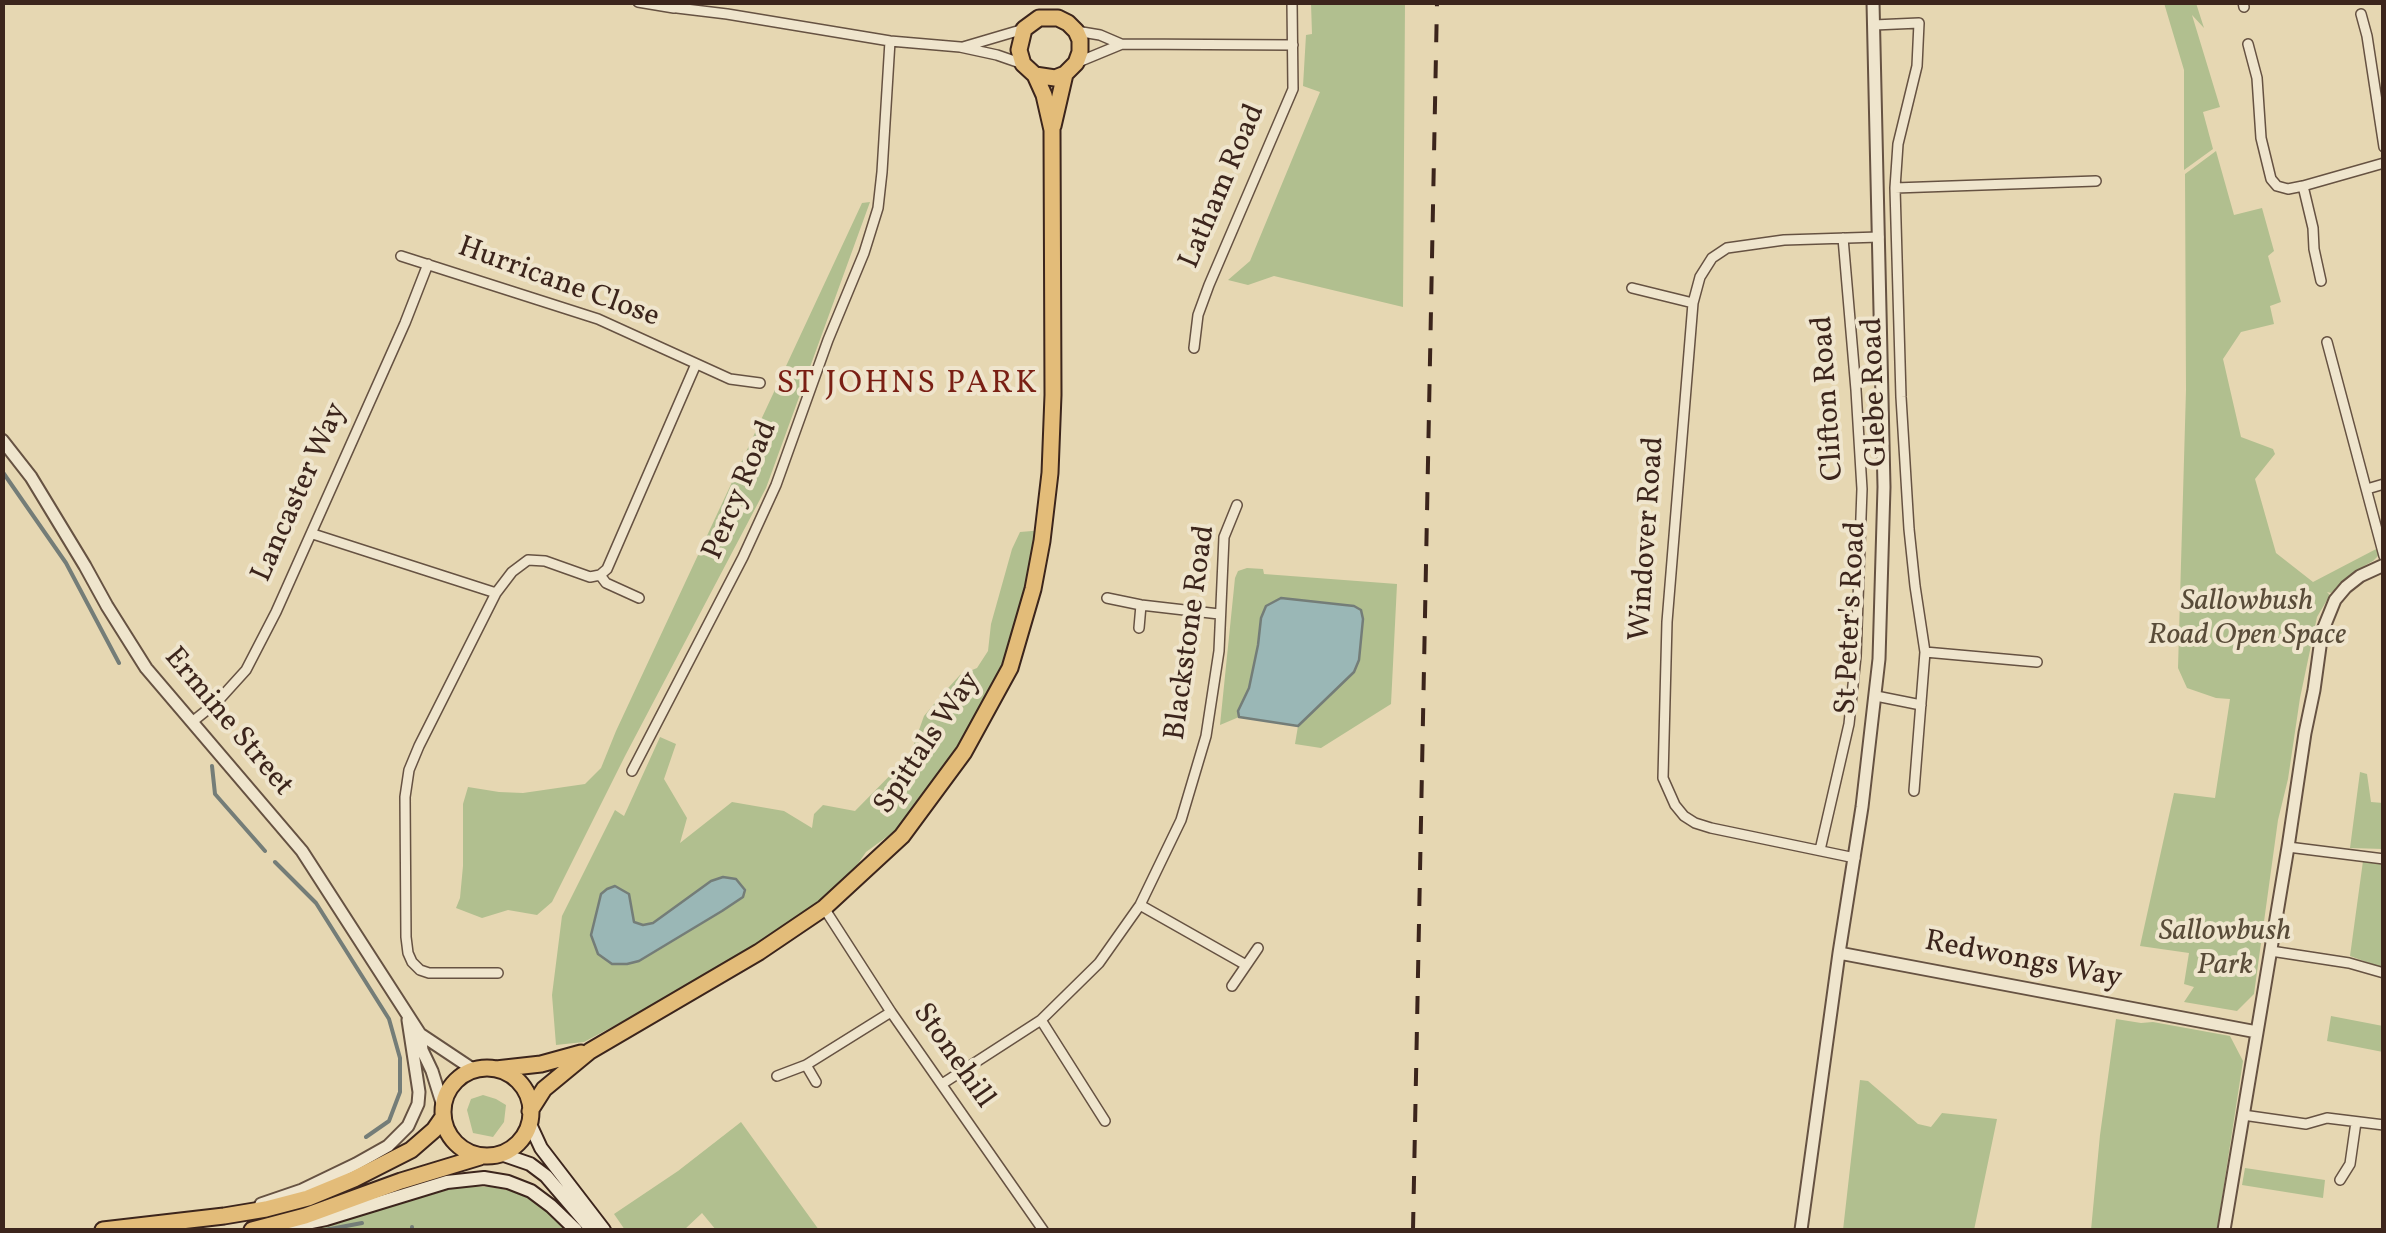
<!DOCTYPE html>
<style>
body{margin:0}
#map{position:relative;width:2386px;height:1233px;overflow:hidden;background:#e6d7b2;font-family:Vollkorn,serif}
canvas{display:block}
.frame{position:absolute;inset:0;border:5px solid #3c251c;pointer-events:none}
</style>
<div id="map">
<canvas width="2386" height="1233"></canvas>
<div class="frame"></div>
</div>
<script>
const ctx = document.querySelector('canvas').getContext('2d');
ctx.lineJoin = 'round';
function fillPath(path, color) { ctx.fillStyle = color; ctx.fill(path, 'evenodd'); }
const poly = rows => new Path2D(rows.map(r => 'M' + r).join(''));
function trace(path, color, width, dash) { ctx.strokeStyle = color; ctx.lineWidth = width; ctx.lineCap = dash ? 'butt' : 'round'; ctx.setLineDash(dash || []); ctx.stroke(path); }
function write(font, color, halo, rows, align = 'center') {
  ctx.font = font + ' Vollkorn,serif'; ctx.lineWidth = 8; ctx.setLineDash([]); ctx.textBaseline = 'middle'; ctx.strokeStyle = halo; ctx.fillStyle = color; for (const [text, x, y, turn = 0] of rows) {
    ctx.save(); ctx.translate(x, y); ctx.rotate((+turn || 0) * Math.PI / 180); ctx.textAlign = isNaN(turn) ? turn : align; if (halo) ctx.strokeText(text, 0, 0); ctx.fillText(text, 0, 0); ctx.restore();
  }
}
const green = poly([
 [1311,3,1405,3,1403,307,1274,276,1248,285,1228,280,1250,261,1320,92,1303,86,1306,35,1312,34],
 [2164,3,2196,3,2204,28,2192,15,2220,107,2203,112,2213,149,2184,170,2184,70],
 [2216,151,2234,215,2262,208,2274,251,2268,256,2281,302,2270,306,2274,324,2241,332,2223,359,2241,437,2273,449,2275,454,2255,479,2276,553,2313,582,2380,547,2378,556,2373,561,2355,571,2331,593,2327,592,2330,595,2317,617,2300,698,2288,779,2278,820,2254,994,2237,1011,2184,1002,2194,987,2184,984,2189,953,2140,946,2174,793,2215,798,2230,699,2216,698,2187,688,2178,668,2186,390,2185,174],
 [870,202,766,488,625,756,552,902,537,915,508,910,482,918,456,908,460,898,463,866,463,804,468,787,499,792,523,793,585,784,601,768,616,731,862,203],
 [1044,530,1008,663,977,717,903,825,866,852,849,877,817,906,758,949,584,1042,556,1045,552,995,562,916,615,810,624,816,660,737,676,744,664,779,687,818,680,843,732,802,784,811,812,828,814,814,823,805,855,811,910,755,924,716,939,698,960,675,977,668,988,651,991,624,1012,549,1020,532],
 [1247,568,1263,569,1264,574,1397,584,1391,704,1321,748,1295,744,1298,726,1325,698,1261,618,1258,645,1249,688,1238,711,1239,717,1220,725,1235,578,1238,571],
 [2360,772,2367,774,2371,802,2383,803,2383,849,2350,848],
 [2363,861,2383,864,2383,968,2350,956],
 [2331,1016,2383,1026,2383,1052,2327,1041],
 [2116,1019,2141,1023,2153,1022,2230,1036,2243,1061,2217,1230,2091,1230,2100,1135],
 [1860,1080,1868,1081,1918,1124,1931,1127,1942,1113,1997,1119,1974,1230,1843,1230],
 [483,1095,496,1099,506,1105,504,1122,493,1137,473,1133,467,1110,471,1099],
 [741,1122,819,1230,716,1230,702,1213,684,1230,625,1230,614,1214,678,1171],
 [2245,1168,2325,1180,2323,1198,2242,1185],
 [462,1186,491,1187,523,1193,562,1223,569,1230,304,1230]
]);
const water = poly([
 [1281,598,1354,606,1361,610,1363,619,1359,660,1354,672,1298,726,1239,717,1238,711,1249,688,1258,645,1261,618,1266,606,1281,598],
 [723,877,736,879,745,890,743,897,722,911,639,961,627,964,612,964,598,954,591,935,601,894,607,889,615,886,629,894,634,922,643,925,653,923,711,881,723,877]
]);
const stream = poly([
 [2,471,66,563,119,663],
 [212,766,215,794,265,851],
 [275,862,316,903,389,1019,400,1058,400,1092,389,1121,366,1137],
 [325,1230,362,1223],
 [412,1230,412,1227]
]);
const minor = poly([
 [638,2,674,8],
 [669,2,677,8,727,14,890,41,960,47,997,55,1023,64],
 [2243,2,2244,7],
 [2361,14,2367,36,2384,147],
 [1874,25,1919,23,1917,66,1898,144,1895,188,1901,397,1909,529,1915,586,1925,652,1914,791],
 [1076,31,1100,35,1121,44],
 [2248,44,2257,78,2261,138,2271,179,2277,186,2288,189,2303,186,2384,163],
 [963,47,1024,29],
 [1076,63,1122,44,1293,45],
 [2303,186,2313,228,2314,249,2321,281],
 [1895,188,2096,181],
 [401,256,598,319,730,379,760,383],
 [1632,288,1693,303],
 [2327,342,2384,556],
 [1194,348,1198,315,1209,285,1293,89,1292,2],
 [2367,489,2384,484],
 [313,534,496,593,512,572,528,560,545,561,590,577,600,575,606,583,639,598],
 [600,575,607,569,696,364],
 [496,593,419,746,409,770,405,797,406,937,408,953,412,962,420,970,429,973,498,973],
 [1107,598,1141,605,1219,614],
 [1139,628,1141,605],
 [1925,652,2037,662],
 [1876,696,1921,705],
 [192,722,217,702,246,670,276,612,405,323,428,264],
 [632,771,743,557,776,485,828,340,864,253,878,208,882,172,890,41],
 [2288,847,2384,859],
 [1820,850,1849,724,1856,656,1862,489,1856,390,1843,238],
 [1855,858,1711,828,1695,823,1684,816,1675,805,1663,778,1667,622,1693,303,1700,277,1712,258,1727,248,1784,240,1879,237],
 [1140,905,1246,965],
 [824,908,891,1012,1043,1230],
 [2271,951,2349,963,2384,973],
 [1232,986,1258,948],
 [1041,1020,1105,1121],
 [806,1065,816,1082],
 [777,1076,806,1065,891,1012],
 [942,1084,1041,1020,1099,963,1140,905,1181,820,1206,736,1219,651,1224,537,1237,505],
 [2243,1115,2306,1124,2327,1118,2384,1125],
 [2340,1180,2350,1164,2356,1122]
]);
const tertiary = poly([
 [2,440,31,477,85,566,107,606,146,668,302,851,420,1034,422,1050,432,1071,443,1106],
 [1839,953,2257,1032],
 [420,1034,474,1070],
 [261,1204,302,1190,356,1164,388,1146,408,1126,418,1104,419,1092,408,1020],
 [1801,1230,1839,953,1862,807,1879,659,1884,487,1873,2],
 [2224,1230,2288,847,2305,733,2314,690,2322,632,2335,600,2346,587,2360,576,2384,565]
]);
const secondary = poly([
 [529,1122,541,1148,604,1230],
 [501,1154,530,1164,546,1176,592,1230],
 [272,1230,326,1219,447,1182,484,1178,508,1182,531,1191,551,1206,576,1230]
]);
const trunk = poly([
 [1053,126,1065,74],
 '443 1112a44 44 0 1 1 88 0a44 44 0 1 1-88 0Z',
 [496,1069,541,1064,581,1053],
 [530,1111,544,1089,590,1051,759,952,824,908,902,836,964,752,1010,668,1033,589,1042,541,1050,473,1053,395,1052,130,1044,95,1035,75,1023,64,1019,50,1024,29,1039,18,1058,18,1068,23,1076,31,1080,40,1080,52,1076,63,1065,74,1055,78,1035,75],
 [103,1230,224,1216,266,1209,308,1198,354,1179,411,1150,434,1130,443,1117],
 [252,1230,305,1216,401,1181,480,1157]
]);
const rail = poly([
 [1413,1230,1437,2]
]);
const streetNames = [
 ["Latham Road",1224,187,-67],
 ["Hurricane Close",558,284,20],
 ["Glebe Road",1877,392,-92],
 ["Clifton Road",1830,398,-94],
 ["Percy Road",742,491,-67],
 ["Lancaster Way",301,493,-66],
 ["Windover Road",1649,539,-86],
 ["St Peter's Road",1853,618,-87],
 ["Blackstone Road",1192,633,-82],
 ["Ermine Street",227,723,50],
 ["Spittals Way",929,744,-56],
 ["Redwongs Way",2023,962,11],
 ["Stonehill",952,1057,55]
];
const parkNames = [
 ["Sallowbush",2247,603],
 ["Road Open Space",2247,637],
 ["Sallowbush",2225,933],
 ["Park",2225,967]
];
const neighbourhoodNames = [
 ["ST JOHNS PARK",908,386]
];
fillPath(green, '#b1bf8f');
fillPath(water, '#9ab7b6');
trace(water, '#747d78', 2.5);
trace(stream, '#747d78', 4);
trace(minor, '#665242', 12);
trace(tertiary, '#665242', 15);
trace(secondary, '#3c251c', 16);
trace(trunk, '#3c251c', 19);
trace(minor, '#efe5cd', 9);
trace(tertiary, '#efe5cd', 11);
trace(secondary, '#efe5cd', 12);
trace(trunk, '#e3bc79', 15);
trace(rail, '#3c251c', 4, [18, 18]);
write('30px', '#3c251c', '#efe5cd', streetNames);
write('italic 30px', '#594c39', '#efe5cd', parkNames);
ctx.letterSpacing = '2.5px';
write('32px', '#7a1f14', '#efe5cd', neighbourhoodNames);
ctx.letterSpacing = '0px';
</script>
